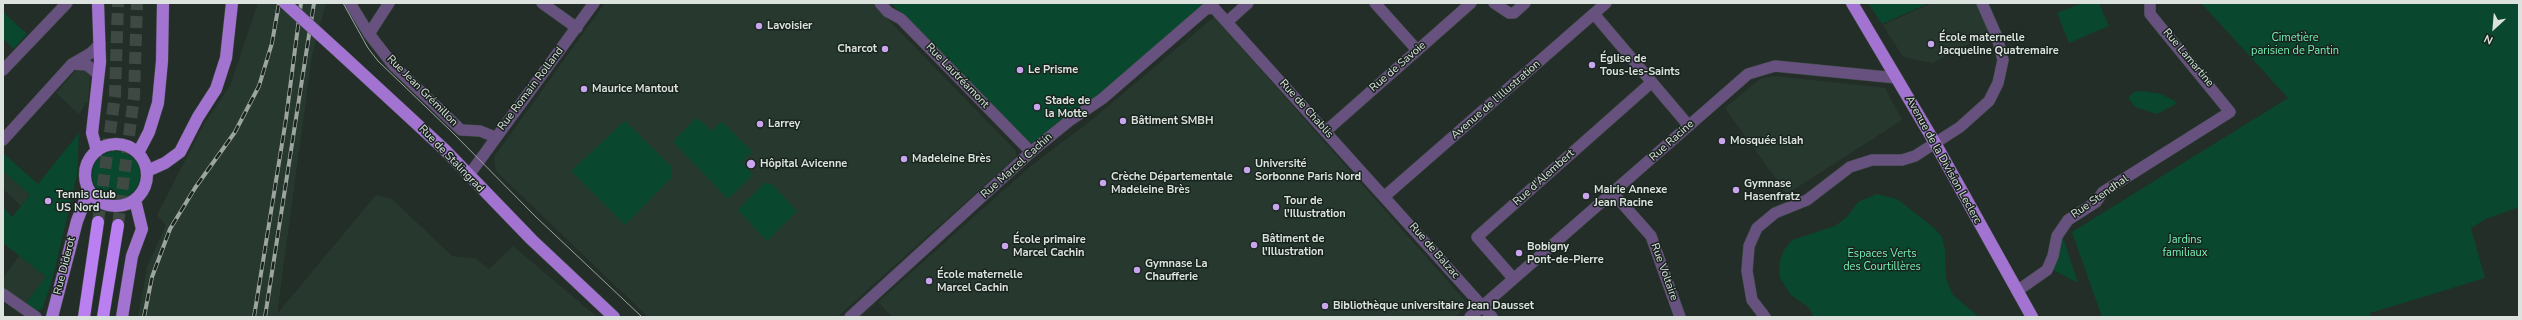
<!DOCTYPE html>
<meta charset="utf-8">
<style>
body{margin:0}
#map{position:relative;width:2522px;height:320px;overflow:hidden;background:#232e28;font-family:"Nunito Sans",sans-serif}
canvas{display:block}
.frame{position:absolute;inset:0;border:4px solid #dce3df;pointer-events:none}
.north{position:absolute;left:2474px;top:8px;width:40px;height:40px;-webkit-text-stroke:3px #19241e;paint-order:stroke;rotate:206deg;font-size:11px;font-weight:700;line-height:16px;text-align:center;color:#dce3df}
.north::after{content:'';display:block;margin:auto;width:14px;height:18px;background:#dce3df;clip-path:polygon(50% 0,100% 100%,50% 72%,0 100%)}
</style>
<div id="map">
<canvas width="2522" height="320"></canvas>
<div class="frame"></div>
<div class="north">N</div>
</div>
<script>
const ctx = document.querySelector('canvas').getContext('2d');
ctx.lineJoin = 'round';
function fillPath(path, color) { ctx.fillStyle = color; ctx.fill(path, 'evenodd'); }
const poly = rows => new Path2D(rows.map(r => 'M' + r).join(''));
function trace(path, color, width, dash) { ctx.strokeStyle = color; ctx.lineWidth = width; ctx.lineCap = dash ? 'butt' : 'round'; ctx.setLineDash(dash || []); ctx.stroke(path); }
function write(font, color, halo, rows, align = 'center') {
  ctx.font = font + ' "Nunito Sans",sans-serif'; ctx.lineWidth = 3; ctx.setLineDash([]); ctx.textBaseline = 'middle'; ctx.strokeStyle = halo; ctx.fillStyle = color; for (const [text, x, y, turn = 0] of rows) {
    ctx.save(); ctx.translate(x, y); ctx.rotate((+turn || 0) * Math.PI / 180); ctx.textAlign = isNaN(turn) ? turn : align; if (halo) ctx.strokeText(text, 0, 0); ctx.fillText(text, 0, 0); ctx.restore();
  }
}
const built = poly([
 [258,3,326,3,312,55,277,314,376,195,392,199,452,256,476,259,489,269,513,246,597,317,138,317,147,267,166,225,157,215,204,124,230,86],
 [605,3,872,3,1016,151,1016,157,837,317,648,317,496,171,494,157],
 [1932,3,1979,3,1992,31,1933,63,1903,57,1883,25],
 [1214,17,1466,302,1465,308,1455,317,892,317,878,302,1031,166,1093,119],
 [77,69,84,69,90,76,88,103,86,102,79,114,56,93],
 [1774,76,1885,88,1902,120,1787,194,1725,108,1760,79],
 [3,171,30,195,21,206,3,189],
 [19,256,46,277,26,303,3,287,3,278]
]);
const green = poly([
 [891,3,1204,3,1128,72,1034,143,1028,142],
 [1868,3,1929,3,1882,24],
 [2082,3,2099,3,2109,26,2069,43,2057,13],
 [2201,3,2519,3,2519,207,2486,219,2471,228,2485,278,2370,313,2370,317,2102,317,2072,232,2288,98],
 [3,12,27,34,14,49,3,39],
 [2142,91,2161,94,2175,101,2176,104,2157,114,2135,107,2128,98,2134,92],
 [695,119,699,119,711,131,722,121,752,152,742,162,753,175,728,199,673,142],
 [625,121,672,167,671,178,625,225,571,171],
 [79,133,77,175,52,281,42,309,37,311,26,303,46,277,3,243,3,207,12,217,30,195,3,171,3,153,38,184],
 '92 175a24 24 0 1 1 48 0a24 24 0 1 1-48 0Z',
 [764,183,772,184,797,211,767,241,738,210],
 [1877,194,1897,199,1933,227,1942,237,1945,251,1946,279,1953,295,1979,317,1814,317,1808,307,1791,295,1780,278,1779,263,1784,250,1792,240,1835,226,1847,217,1858,202],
 [2061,232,2078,283,2053,270]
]);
const highwayTunnel = poly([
 [98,222,115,95,118,3],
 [118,225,134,96,137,3]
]);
const minor = poly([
 [350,3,369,34,394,66,461,130,480,131,495,137],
 [542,3,577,28],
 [880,3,888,12,901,19,1031,152],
 [1375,3,1417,50],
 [1494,3,1509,13,1514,13,1525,3],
 [1594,14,1689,126],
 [1227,22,1248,3],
 [369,34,389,3],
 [72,64,87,65,98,74],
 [3,70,67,3],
 [1326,131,1471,3],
 [3,140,72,64,91,53,100,44],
 [469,175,594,3],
 [1613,193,1651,236,1680,317],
 [1385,196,1606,3],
 [1513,278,1477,237,1652,82],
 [2017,291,2047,270,2053,256,2057,236,2068,220,2096,202,2103,192,2230,112,2150,14,2150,3],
 [3,294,36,317],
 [850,317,1031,152,1069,121,1102,99,1206,9,1214,8,1492,317],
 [1470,317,1748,74,1775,66,1897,78],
 [1765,317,1752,300,1747,271,1749,246,1757,228,1775,213,1807,200,1850,167,1872,160,1902,160,1915,156,1960,127,1989,101,1998,83,2003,60,1997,37,1982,3]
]);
const major = poly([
 [1852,3,1935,143,2032,317],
 [341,54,445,150,532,240,614,317],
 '85 175a31 31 0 1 1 62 0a31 31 0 1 1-62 0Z',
 [97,151,92,133,100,62,98,3],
 [138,153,149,132,158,103,162,61,163,3],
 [147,171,165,163,180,152,198,117,216,89,226,58,232,3],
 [52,317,77,221,89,190],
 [122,317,132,256,142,229,135,200]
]);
const highway = poly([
 [84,317,98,222],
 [103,317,118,225]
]);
const tram = poly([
 [343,3,368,48,378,61,451,131,536,217,642,317]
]);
const rail = poly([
 [144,317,152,277,170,229,195,188,235,132,259,86,272,43,279,3],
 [254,317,286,119,301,3],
 [265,317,314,3]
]);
const majorBridge = poly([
 [285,3,341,54]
]);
const markers = [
 [759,26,4,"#c9a5ee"],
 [1931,44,4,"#c9a5ee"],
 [885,49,4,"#c9a5ee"],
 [1592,65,4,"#c9a5ee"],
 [1020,70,4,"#c9a5ee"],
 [584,89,4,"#c9a5ee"],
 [1037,107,4,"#c9a5ee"],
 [1123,121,4,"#c9a5ee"],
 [760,124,4,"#c9a5ee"],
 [1722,141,4,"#c9a5ee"],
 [904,159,4,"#c9a5ee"],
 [751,164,5,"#c9a5ee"],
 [1247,170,4,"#c9a5ee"],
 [1103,183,4,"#c9a5ee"],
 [1736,190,4,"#c9a5ee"],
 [1586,196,4,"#c9a5ee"],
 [48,201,4,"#c9a5ee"],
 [1276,207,4,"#c9a5ee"],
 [1254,245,4,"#c9a5ee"],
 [1005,246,4,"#c9a5ee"],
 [1519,253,4,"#c9a5ee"],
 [1137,270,4,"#c9a5ee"],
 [929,281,4,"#c9a5ee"],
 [1325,306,4,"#c9a5ee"]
];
const poiNames = [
 ["Lavoisier",767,26],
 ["École maternelle",1939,38],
 ["Jacqueline Quatremaire",1939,51],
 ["Charcot",877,49,"right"],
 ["Église de",1600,59],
 ["Tous-les-Saints",1600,72],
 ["Le Prisme",1028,70],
 ["Maurice Mantout",592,89],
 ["Stade de",1045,101],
 ["la Motte",1045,114],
 ["Bâtiment SMBH",1131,121],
 ["Larrey",768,124],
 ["Mosquée Islah",1730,141],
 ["Madeleine Brès",912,159],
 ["Hôpital Avicenne",760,164],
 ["Université",1255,164],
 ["Sorbonne Paris Nord",1255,177],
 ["Crèche Départementale",1111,177],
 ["Madeleine Brès",1111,190],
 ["Gymnase",1744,184],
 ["Hasenfratz",1744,197],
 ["Mairie Annexe",1594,190],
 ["Jean Racine",1594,203],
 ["Tennis Club",56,195],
 ["US Nord",56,208],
 ["Tour de",1284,201],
 ["l'Illustration",1284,214],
 ["Bâtiment de",1262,239],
 ["l'Illustration",1262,252],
 ["École primaire",1013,240],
 ["Marcel Cachin",1013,253],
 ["Bobigny",1527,247],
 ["Pont-de-Pierre",1527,260],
 ["Gymnase La",1145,264],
 ["Chaufferie",1145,277],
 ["École maternelle",937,275],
 ["Marcel Cachin",937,288],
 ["Bibliothèque universitaire Jean Dausset",1333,306]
];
const parkNames = [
 ["Cimetière",2295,38],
 ["parisien de Pantin",2295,51],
 ["Jardins",2185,240],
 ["familiaux",2185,253],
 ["Espaces Verts",1882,254],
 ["des Courtillères",1882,267]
];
const streetNames = [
 ["Rue Lamartine",2188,58,50],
 ["Rue de Savoie",1398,67,-41],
 ["Rue Lautréamont",957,76,46],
 ["Rue Romain Rolland",531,89,-53],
 ["Rue Jean Grémillon",422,91,45],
 ["Avenue de l'Illustration",1496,100,-41],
 ["Rue de Chablis",1306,109,48],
 ["Rue Racine",1672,141,-42],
 ["Rue de Stalingrad",451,159,46],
 ["Avenue de la Division Leclerc",1943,160,61],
 ["Rue Marcel Cachin",1017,166,-42],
 ["Rue d'Alembert",1544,178,-42],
 ["Rue Stendhal",2100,197,-35],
 ["Rue de Balzac",1434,251,49],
 ["Rue Diderot",65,266,-76],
 ["Rue Voltaire",1664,272,70]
];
fillPath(built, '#27392f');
fillPath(green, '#09472e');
trace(highwayTunnel, '#3f4943', 12, [12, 6]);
trace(minor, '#414b45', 12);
trace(major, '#414b45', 13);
trace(highway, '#414b45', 13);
trace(minor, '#67517e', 11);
trace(major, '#a373d1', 12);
trace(highway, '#ba80f1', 12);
trace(tram, '#9ca5a0', 1);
trace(rail, '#9ca5a0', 4);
trace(rail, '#19241e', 2.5, [8]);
trace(majorBridge, '#414b45', 13, []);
trace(majorBridge, '#a373d1', 12);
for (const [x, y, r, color] of markers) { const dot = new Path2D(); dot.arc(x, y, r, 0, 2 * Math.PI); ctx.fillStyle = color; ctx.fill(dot); trace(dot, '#19241e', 1.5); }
write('bold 11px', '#dce3df', '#19241e', poiNames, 'left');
write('11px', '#77f1b7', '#19241e', parkNames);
write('11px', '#dce3df', '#19241e', streetNames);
</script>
